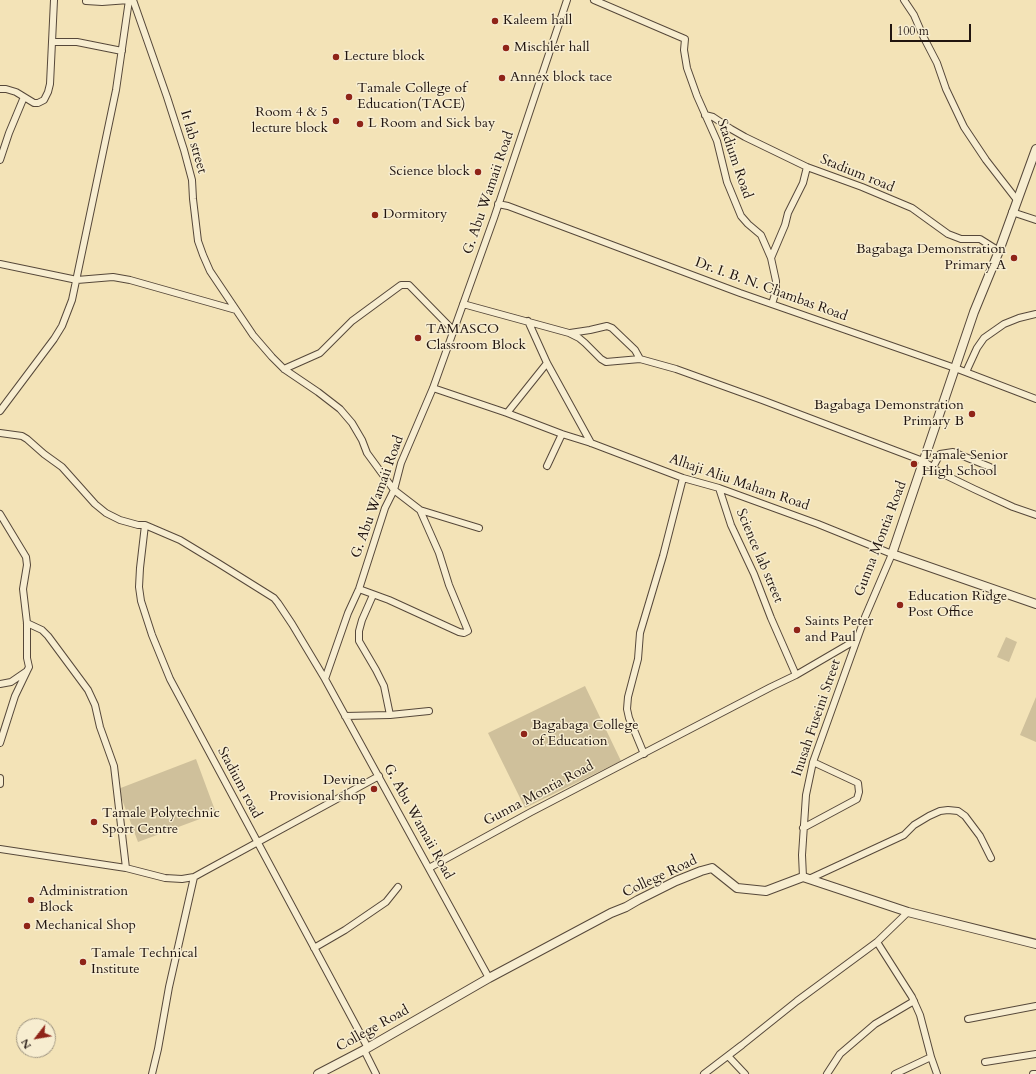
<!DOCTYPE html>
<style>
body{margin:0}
#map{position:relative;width:1036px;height:1074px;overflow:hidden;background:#f3e3b7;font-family:Cardo,serif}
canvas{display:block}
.north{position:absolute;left:16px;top:1018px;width:40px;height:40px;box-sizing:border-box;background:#f7edd0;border:1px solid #a19783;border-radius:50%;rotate:239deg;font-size:11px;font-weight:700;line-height:16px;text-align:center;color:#211510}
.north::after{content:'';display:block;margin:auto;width:14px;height:18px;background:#8f2418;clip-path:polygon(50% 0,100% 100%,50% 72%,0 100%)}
.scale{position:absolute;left:890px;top:24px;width:81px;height:18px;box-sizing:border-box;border:2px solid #211510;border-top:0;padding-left:5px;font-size:12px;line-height:14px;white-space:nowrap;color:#211510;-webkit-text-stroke:3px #f7edd0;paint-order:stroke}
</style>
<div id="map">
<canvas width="1036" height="1074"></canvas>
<div class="north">N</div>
<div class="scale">100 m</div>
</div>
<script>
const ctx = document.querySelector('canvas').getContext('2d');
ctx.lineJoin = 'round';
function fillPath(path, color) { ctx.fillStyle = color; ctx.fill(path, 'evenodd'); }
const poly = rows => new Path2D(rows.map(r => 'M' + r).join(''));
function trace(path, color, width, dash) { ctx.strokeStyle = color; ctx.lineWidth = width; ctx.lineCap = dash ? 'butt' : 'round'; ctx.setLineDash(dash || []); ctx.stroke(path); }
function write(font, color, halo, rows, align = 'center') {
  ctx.font = font + ' Cardo,serif'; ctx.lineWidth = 3; ctx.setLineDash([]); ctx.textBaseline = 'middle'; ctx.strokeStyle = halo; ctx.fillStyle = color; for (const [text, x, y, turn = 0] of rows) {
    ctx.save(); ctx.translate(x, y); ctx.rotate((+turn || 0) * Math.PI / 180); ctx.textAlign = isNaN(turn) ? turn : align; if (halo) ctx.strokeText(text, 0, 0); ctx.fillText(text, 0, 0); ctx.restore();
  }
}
const green = poly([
 [1006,637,1017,642,1009,662,997,657],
 [585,686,621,761,525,808,488,733],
 [1036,697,1036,742,1020,735],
 [196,759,216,813,138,842,118,789]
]);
const minor = poly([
 [133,0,167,97,184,150,192,180,193,199,198,241,203,255,210,271,253,335,272,357,284,369,318,392,340,409,352,423,362,440,367,453,394,490,420,510,479,528],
 [594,0,685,39,684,50,687,68,697,96,717,141,727,182,741,216,748,224,761,235,771,258],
 [904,0,914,15,923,36,937,63,946,89,964,127,986,160,1017,200],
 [86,1,102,2,129,0],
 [53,42,77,42,122,51],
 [0,89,6,89,16,92,34,103,38,103,44,100,48,92,50,84,54,0],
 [705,115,713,117,731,129,745,137,807,167,862,187,912,208,948,234,961,239,980,239,999,251],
 [0,160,9,133,24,97],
 [498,204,508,206,740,293,955,368,1036,399],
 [1012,212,1036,220],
 [0,264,77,280,113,277,130,280,236,310],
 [463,304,569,333,579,338,585,343,601,359,606,362,640,359,676,369,762,400,923,461,941,473,974,489,1013,507,1036,515],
 [772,304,776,291,776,281,771,258,785,225,788,213,803,183,807,167],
 [528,321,547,363,591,443],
 [570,333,590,330,607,326,612,328,635,350,640,359],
 [284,369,320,353,352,321,401,285,409,285,453,330],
 [966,372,977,348,984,338,1004,324,1019,318,1036,314],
 [433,388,507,413,562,434,591,443,683,478,719,488,818,524,892,554,865,617,813,762,806,795,802,855,803,877],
 [0,411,54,339,62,326,72,300,116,90,129,0],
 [507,413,547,363],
 [0,433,22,436,27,439,44,454,62,467,95,504,106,513,120,520,138,525,145,525,180,540,218,563,274,598,278,603,292,624,325,679],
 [547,466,562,434],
 [933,467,940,454,953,452,990,467],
 [719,488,731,525,754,574,771,618,796,675],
 [0,514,26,557,27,565,23,589,27,623,27,658,29,667,27,671,11,682,0,684],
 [145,525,140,568,139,587,141,601,152,635,170,679,368,1048],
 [359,589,389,600,459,632,464,633,468,631,449,585,439,553,420,510],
 [27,623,42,630,48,636,88,690,95,705,100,727,114,766,126,868],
 [390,715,429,711],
 [345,716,390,715,384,686,376,670,359,641,359,631,362,620,373,595],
 [0,743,15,696,27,671],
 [644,754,629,718,627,709,628,697,638,659,640,633,663,556,683,478],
 [0,778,0,784],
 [803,828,857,799,859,792,858,783,813,762],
 [0,849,126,868,165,878,182,879,194,877,203,872,379,776],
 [429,868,531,812,771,687,796,675,856,640],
 [809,879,904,835,914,825,929,816,940,811,948,810,958,811,965,816,980,836,991,858],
 [877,942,912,997,920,1015,931,1057,937,1074],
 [314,948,345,930,386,902,398,887],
 [489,978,325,679,348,613,359,589,385,508,394,490,401,463,433,388,494,218,567,0],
 [968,1019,1036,1006],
 [364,1050,376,1074],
 [728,1056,745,1074],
 [985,1062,1036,1054],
 [152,1074,158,1049,169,987,194,877],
 [704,1074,742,1045,797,1001,877,942,908,912],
 [827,1074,840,1054,875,1024,914,1001],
 [895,1074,931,1057],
 [1033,1074,1036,1074]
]);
const tertiary = poly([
 [1036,149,999,251,974,312,892,554,1036,604],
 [318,1074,364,1050,489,978,611,913,626,907,638,900,676,881,701,871,712,868,737,888,766,891,803,877,908,912,1036,944]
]);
const markers = [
 [495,21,4,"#8f2418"],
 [506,48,4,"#8f2418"],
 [336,57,4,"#8f2418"],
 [502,78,4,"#8f2418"],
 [349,97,4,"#8f2418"],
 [336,121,4,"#8f2418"],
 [360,124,4,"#8f2418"],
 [478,172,4,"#8f2418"],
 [375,215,4,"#8f2418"],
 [1014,258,4,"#8f2418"],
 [418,338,4,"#8f2418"],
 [972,414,4,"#8f2418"],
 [914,464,4,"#8f2418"],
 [900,605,4,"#8f2418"],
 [797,630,4,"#8f2418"],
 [524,734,4,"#8f2418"],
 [374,789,4,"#8f2418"],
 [94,822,4,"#8f2418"],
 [31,900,4,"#8f2418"],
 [27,926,4,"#8f2418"],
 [83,962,4,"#8f2418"]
];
const poiNames = [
 ["Kaleem hall",503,21],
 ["Mischler hall",514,48],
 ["Lecture block",344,57],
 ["Annex block tace",510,78],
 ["Tamale College of",357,89],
 ["Education(TACE)",357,105],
 ["Room 4 & 5",328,113,"right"],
 ["lecture block",328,129,"right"],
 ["L Room and Sick bay",368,124],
 ["Science block",470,172,"right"],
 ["Dormitory",383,215],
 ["Bagabaga Demonstration",1006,250,"right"],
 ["Primary A",1006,266,"right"],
 ["TAMASCO",426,330],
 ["Classroom Block",426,346],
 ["Bagabaga Demonstration",964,406,"right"],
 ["Primary B",964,422,"right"],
 ["Tamale Senior",922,456],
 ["High School",922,472],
 ["Education Ridge",908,597],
 ["Post Office",908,613],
 ["Saints Peter",805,622],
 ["and Paul",805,638],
 ["Bagabaga College",532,726],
 ["of Education",532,742],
 ["Devine",366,781,"right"],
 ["Provisional shop",366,797,"right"],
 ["Tamale Polytechnic",102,814],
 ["Sport Centre",102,830],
 ["Administration",39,892],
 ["Block",39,908],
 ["Mechanical Shop",35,926],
 ["Tamale Technical",91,954],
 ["Institute",91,970]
];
const streetNames = [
 ["It lab street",193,142,74],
 ["Stadium Road",734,159,71],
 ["Stadium road",857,174,22],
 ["G. Abu Wamaii Road",489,193,-71],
 ["Dr. I. B. N. Chambas Road",771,290,20],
 ["Alhaji Aliu Maham Road",739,483,19],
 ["G. Abu Wamaii Road",378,497,-70],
 ["Gunna Montia Road",881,539,-69],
 ["Science lab street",759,556,67],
 ["Inusah Fuseini Street",817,718,-71],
 ["Stadium road",239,783,62],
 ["Gunna Montia Road",539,794,-28],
 ["G. Abu Wamaii Road",418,822,61],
 ["College Road",660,877,-25],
 ["College Road",373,1029,-29]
];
fillPath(green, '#cfc09b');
trace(minor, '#56483a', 8);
trace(tertiary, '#56483a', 10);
trace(minor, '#f7edd0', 6);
trace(tertiary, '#f7edd0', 8);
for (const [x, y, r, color] of markers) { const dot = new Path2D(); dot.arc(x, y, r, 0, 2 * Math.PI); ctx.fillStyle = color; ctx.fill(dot); trace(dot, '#f7edd0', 1.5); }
write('14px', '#211510', '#f7edd0', poiNames, 'left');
write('14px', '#211510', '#f7edd0', streetNames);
</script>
